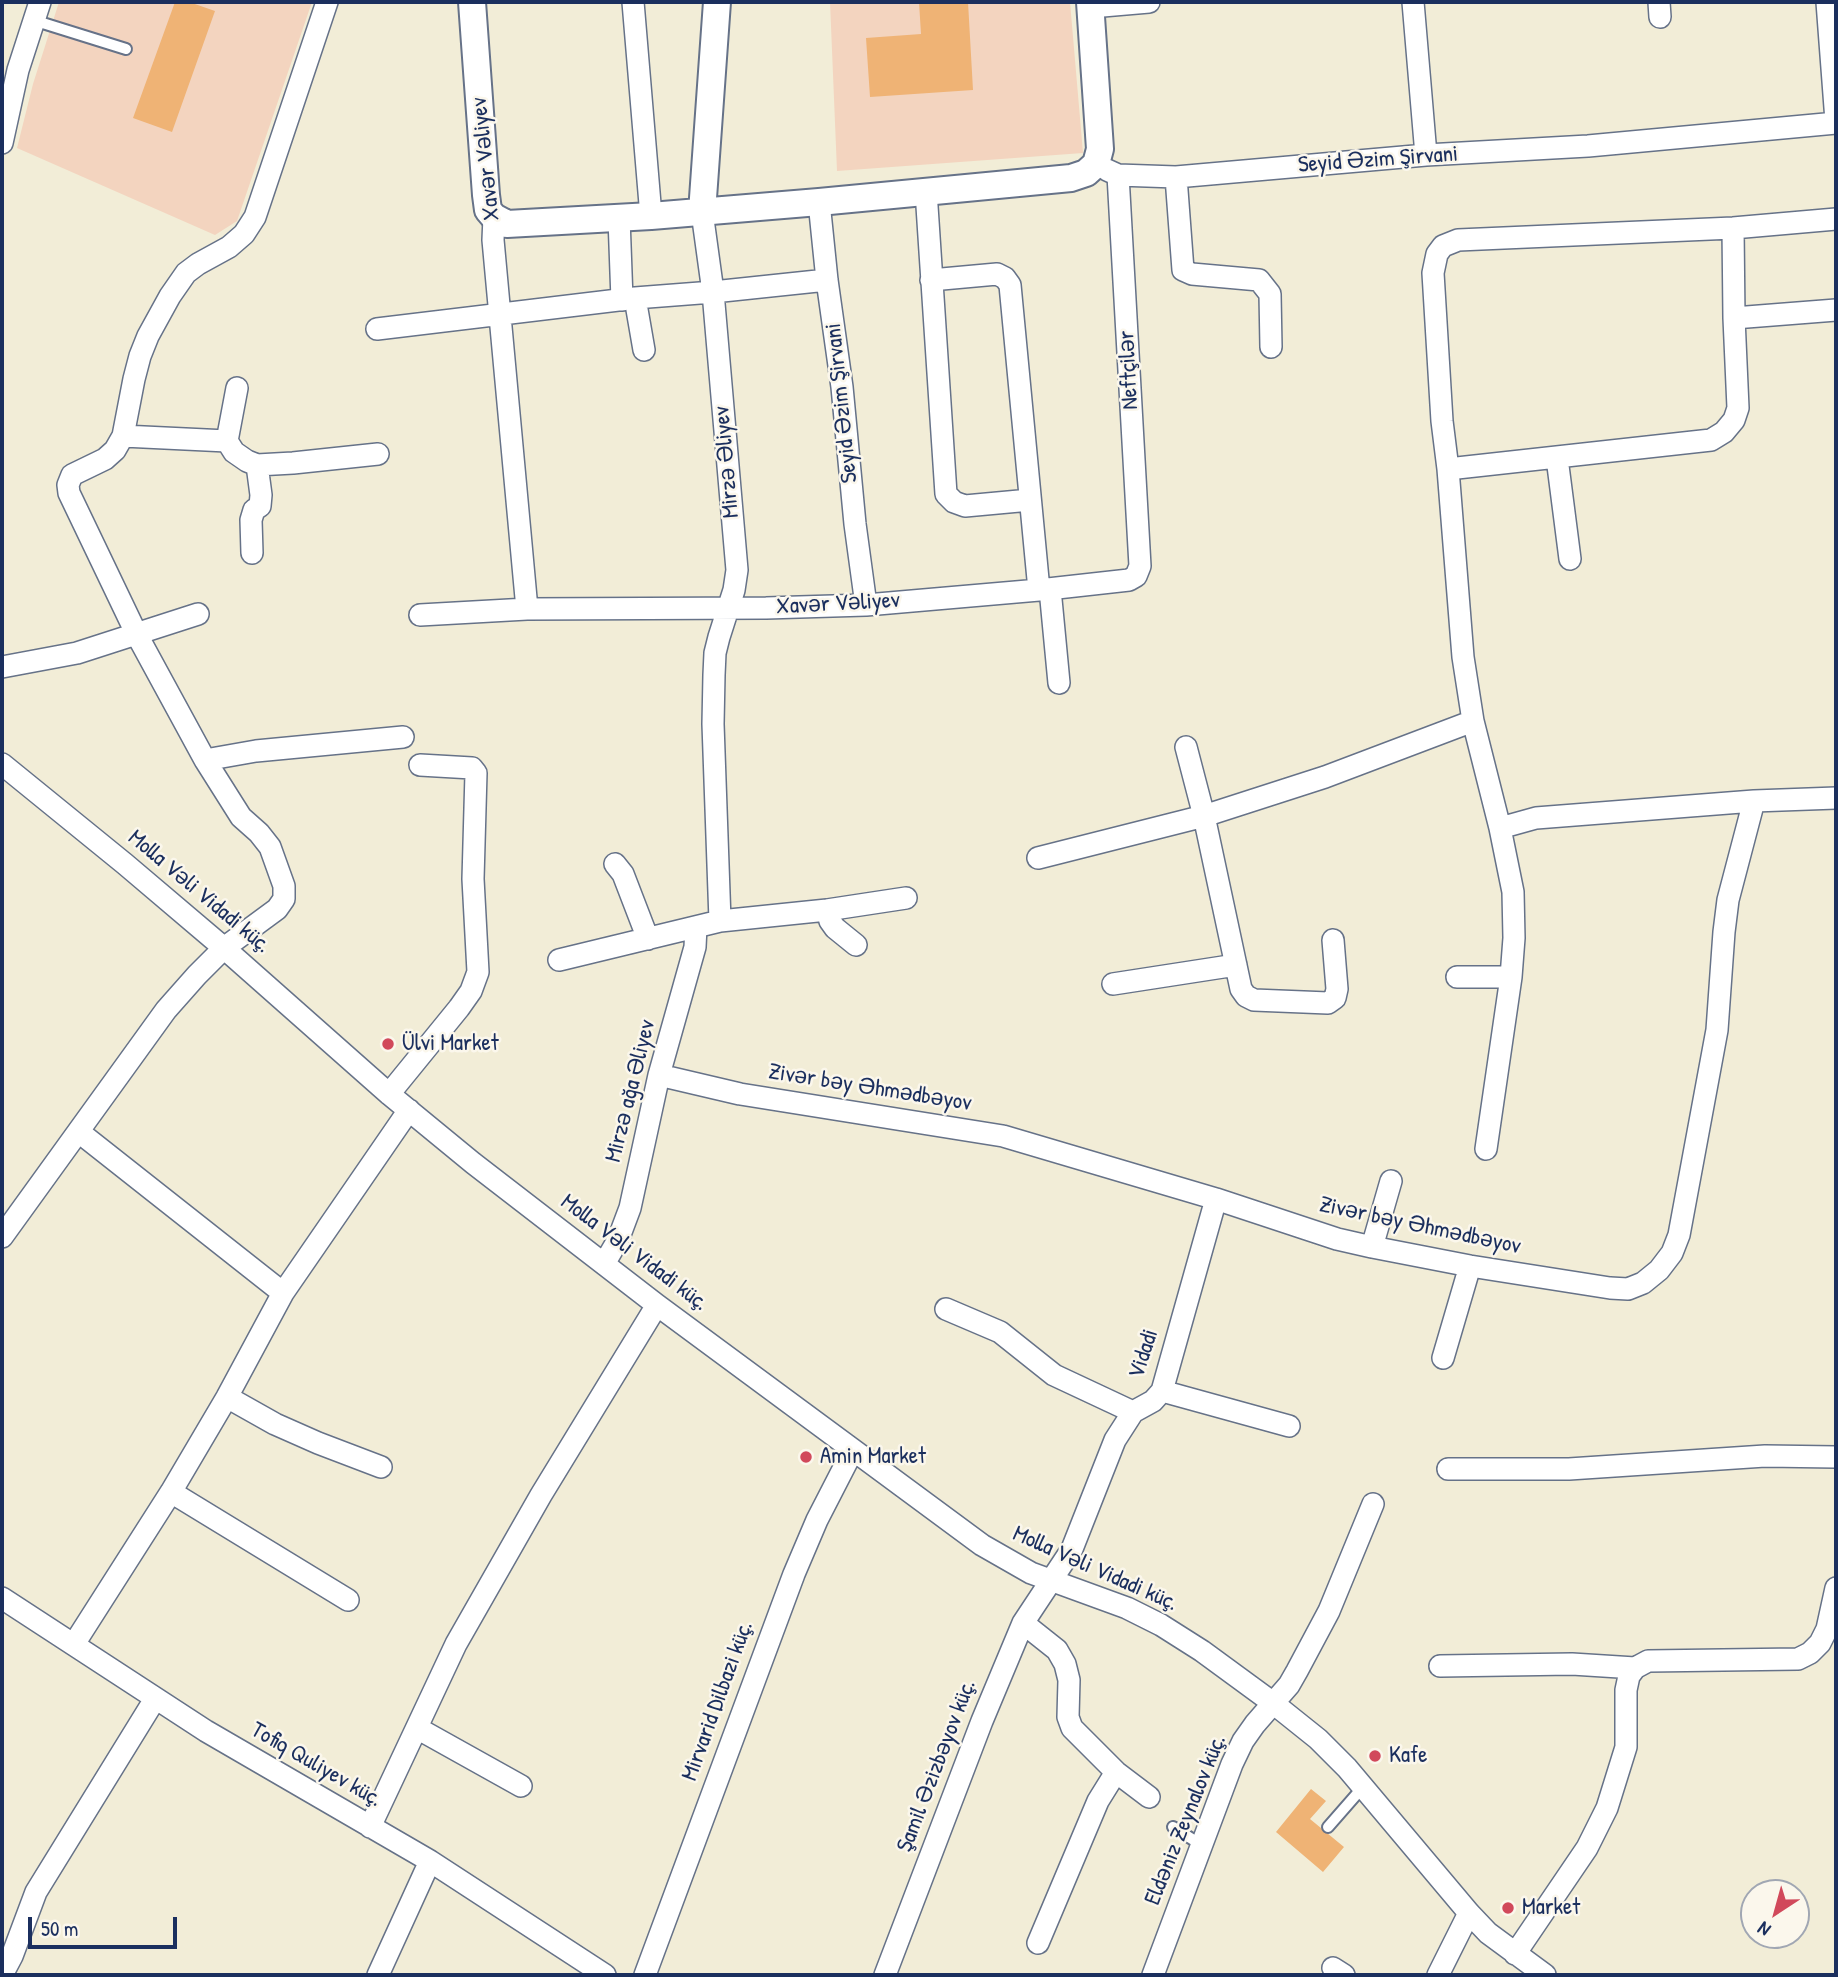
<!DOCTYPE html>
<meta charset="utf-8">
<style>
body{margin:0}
#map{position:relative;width:1838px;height:1977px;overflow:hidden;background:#f2edd7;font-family:"Patrick Hand",sans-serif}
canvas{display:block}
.frame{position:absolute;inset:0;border:4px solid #1b2f5e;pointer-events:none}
.north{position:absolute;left:1740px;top:1879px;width:70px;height:70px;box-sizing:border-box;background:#fbf7ec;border:2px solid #a1a7b3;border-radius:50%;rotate:216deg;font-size:19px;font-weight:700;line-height:28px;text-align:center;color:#1b2f5e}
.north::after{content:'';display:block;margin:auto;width:24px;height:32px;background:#d1495b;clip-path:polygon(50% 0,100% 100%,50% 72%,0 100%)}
.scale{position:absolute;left:28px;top:1917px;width:149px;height:32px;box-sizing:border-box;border:4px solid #1b2f5e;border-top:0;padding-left:9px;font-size:21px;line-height:24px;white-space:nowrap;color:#1b2f5e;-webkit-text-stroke:5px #fbf7ec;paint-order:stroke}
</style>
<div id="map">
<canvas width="1838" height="1977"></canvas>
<div class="frame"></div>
<div class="north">N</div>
<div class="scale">50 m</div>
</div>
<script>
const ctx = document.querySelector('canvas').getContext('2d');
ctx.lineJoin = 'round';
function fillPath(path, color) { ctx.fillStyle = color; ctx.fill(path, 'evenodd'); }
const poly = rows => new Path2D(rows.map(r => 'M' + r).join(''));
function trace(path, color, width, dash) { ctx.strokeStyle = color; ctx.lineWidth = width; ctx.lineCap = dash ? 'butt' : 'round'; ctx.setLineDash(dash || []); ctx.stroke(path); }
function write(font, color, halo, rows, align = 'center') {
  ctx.font = font + ' "Patrick Hand",sans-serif'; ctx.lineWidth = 5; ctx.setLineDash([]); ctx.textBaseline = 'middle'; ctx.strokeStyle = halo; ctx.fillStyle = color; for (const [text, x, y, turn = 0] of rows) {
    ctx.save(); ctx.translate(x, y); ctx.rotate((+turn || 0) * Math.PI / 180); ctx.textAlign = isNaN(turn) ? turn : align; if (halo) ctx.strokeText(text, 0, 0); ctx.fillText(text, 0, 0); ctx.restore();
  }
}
const built = poly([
 [59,2,312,2,237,221,215,235,17,148,33,84],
 [830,2,1070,2,1083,153,837,171]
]);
const building = poly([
 [175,2,189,2,215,11,172,132,133,118],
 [919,2,968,2,973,90,870,97,866,38,921,34],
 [1311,1789,1326,1801,1310,1819,1344,1847,1323,1872,1276,1832]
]);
const service = poly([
 [33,20,126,49],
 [1173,1827,1203,1846],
 [1328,1827,1363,1787]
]);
const minor = poly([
 [633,2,651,216],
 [1413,2,1426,155],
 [1659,2,1660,17],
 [1827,2,1836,121],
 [1091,7,1149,2],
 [2,143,18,70,40,2],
 [1107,170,1118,175,1176,177,1426,155,1588,146,1836,123],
 [1176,177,1183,270,1192,274,1259,280,1270,294,1271,347],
 [926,191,946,494,954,502,965,506,1030,500],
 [819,202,827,280,842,387,855,524,866,605],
 [702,212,713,292,737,570,734,590,719,637,715,653,714,675,713,724,720,921],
 [494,217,493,240,527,609],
 [619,218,622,300],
 [931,280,997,274,1005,278,1010,285,1039,590],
 [635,298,644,350],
 [1734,318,1836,310],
 [377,329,635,298,713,292,827,280],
 [123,436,227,441,237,388],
 [227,441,234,452,247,461,257,465,293,463,378,454],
 [1557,458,1570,559],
 [1448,469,1711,440,1724,432,1734,420,1738,408,1734,318,1733,228],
 [252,553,251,520,254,510,260,506,261,495,257,465],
 [1050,589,1059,683],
 [420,615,527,609,766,608,866,605,1039,590,1129,580,1136,576,1140,566,1118,175],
 [2,667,77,653,198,614],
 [1186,747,1204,816,1241,989,1246,996,1254,1000,1328,1003,1335,998,1337,989,1333,940],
 [205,760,256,751,403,737],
 [2,764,125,864,224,948,389,1094,473,1163,657,1305,982,1545,1031,1573,1127,1608,1161,1625,1202,1651,1273,1703,1318,1739,1347,1768,1469,1913,1488,1933,1545,1975],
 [1500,828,1536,818,1754,801,1836,798],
 [1038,858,1204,816,1325,777,1473,721],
 [615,864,623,874,648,939],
 [827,910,830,921,835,928,856,945],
 [559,960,720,921,827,910,906,898],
 [1457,977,1511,977],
 [1113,984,1236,965],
 [659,1075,740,1094,1003,1136,1216,1199,1337,1239,1372,1247,1470,1266,1610,1288,1628,1289,1643,1283,1659,1270,1672,1253,1679,1235,1717,1030,1724,932,1728,900,1754,801],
 [389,1094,459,1008,471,991,478,972,473,879,476,773,472,768,420,765],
 [79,1132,283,1293],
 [1486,1149,1511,977,1514,938,1513,892,1500,828,1473,721,1463,657,1448,469,1442,421,1433,273,1437,254,1443,246,1458,240,1733,228,1836,219],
 [2,1237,166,1010,197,975,224,948,277,909,284,899,284,886,270,847,259,833,241,817,205,760,137,635,69,493,68,485,72,475,105,459,115,450,123,436,134,379,140,356,148,336,170,296,186,273,198,264,229,247,244,234,255,217,327,2],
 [1372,1247,1391,1181],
 [604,1264,618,1240,630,1208,659,1075,695,947,696,927],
 [946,1309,1000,1332,1054,1375,1133,1412],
 [1443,1358,1470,1266],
 [1162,1391,1289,1426],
 [227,1397,275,1424,318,1443,381,1467],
 [1448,1469,1569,1469,1765,1456,1836,1457],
 [171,1492,348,1600],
 [2,1598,206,1731,430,1861,605,1975],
 [1023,1623,1057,1650,1065,1664,1069,1680,1068,1717,1072,1728,1116,1772,1149,1797],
 [74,1644,171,1492,227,1397,283,1293,409,1110],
 [1440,1666,1572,1664,1635,1668],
 [417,1728,521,1786],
 [370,1827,456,1644,541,1495,657,1305],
 [1038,1943,1098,1801,1116,1772],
 [1515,1954,1587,1848,1607,1808,1626,1747,1626,1690,1629,1676,1635,1668,1648,1661,1798,1659,1810,1653,1820,1643,1827,1629,1836,1588],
 [1333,1968,1344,1975],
 [2,1975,12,1956,36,1892,155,1699],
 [378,1975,430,1861],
 [645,1975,794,1574,817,1520,853,1450],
 [885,1975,982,1721,1023,1623,1072,1549,1115,1440,1133,1412,1153,1401,1162,1391,1216,1199],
 [1153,1975,1232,1764,1243,1741,1255,1724,1289,1685,1297,1671,1329,1611,1373,1504],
 [1438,1975,1469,1913]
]);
const tertiary = poly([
 [472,2,486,195,488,210,494,217,507,224,651,216,819,202,1071,178,1086,173,1096,164,1100,149,1090,2],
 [702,212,717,2]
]);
const markers = [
 [388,1044,7,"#d1495b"],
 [806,1457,7,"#d1495b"],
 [1375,1756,7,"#d1495b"],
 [1508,1908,7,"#d1495b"]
];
const streetNames = [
 ["Xavər Vəliyev",486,159,-96],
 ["Seyid Əzim Şirvani",1378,160,-4],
 ["Neftçilər",1129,370,-93],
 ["Seyid Əzim Şirvani",842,403,-96],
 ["Mirzə Əliyev",727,462,-95],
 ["Xavər Vəliyev",838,604,-3],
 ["Molla Vəli Vidadi küç.",199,892,40],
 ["Zivər bəy Əhmədbəyov",870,1088,9],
 ["Mirzə ağa Əliyev",631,1091,-76],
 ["Zivər bəy Əhmədbəyov",1420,1226,12],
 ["Molla Vəli Vidadi küç.",634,1253,37],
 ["Vidadi",1144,1354,-72],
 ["Molla Vəli Vidadi küç.",1095,1569,24],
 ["Mirvarid Dilbazi küç.",718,1701,-70],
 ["Tofiq Quliyev küç.",316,1765,30],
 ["Şamil Əzizbəyov küç.",937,1766,-69],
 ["Eldəniz Zeynalov küç.",1186,1820,-68]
];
const poiNames = [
 ["Ülvi Market",402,1044],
 ["Amin Market",820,1457],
 ["Kafe",1389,1756],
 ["Market",1522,1908]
];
fillPath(built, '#f3d4bf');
fillPath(building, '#efb375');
trace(service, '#667288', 14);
trace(minor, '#667288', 24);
trace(tertiary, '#667288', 30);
trace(service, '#fff', 10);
trace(minor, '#fff', 21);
trace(tertiary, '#fff', 26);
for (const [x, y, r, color] of markers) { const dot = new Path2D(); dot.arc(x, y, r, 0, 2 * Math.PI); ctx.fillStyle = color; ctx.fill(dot); trace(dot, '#fbf7ec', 2.5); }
write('23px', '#1b2f5e', '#fbf7ec', streetNames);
write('23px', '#1b2f5e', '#fbf7ec', poiNames, 'left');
</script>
